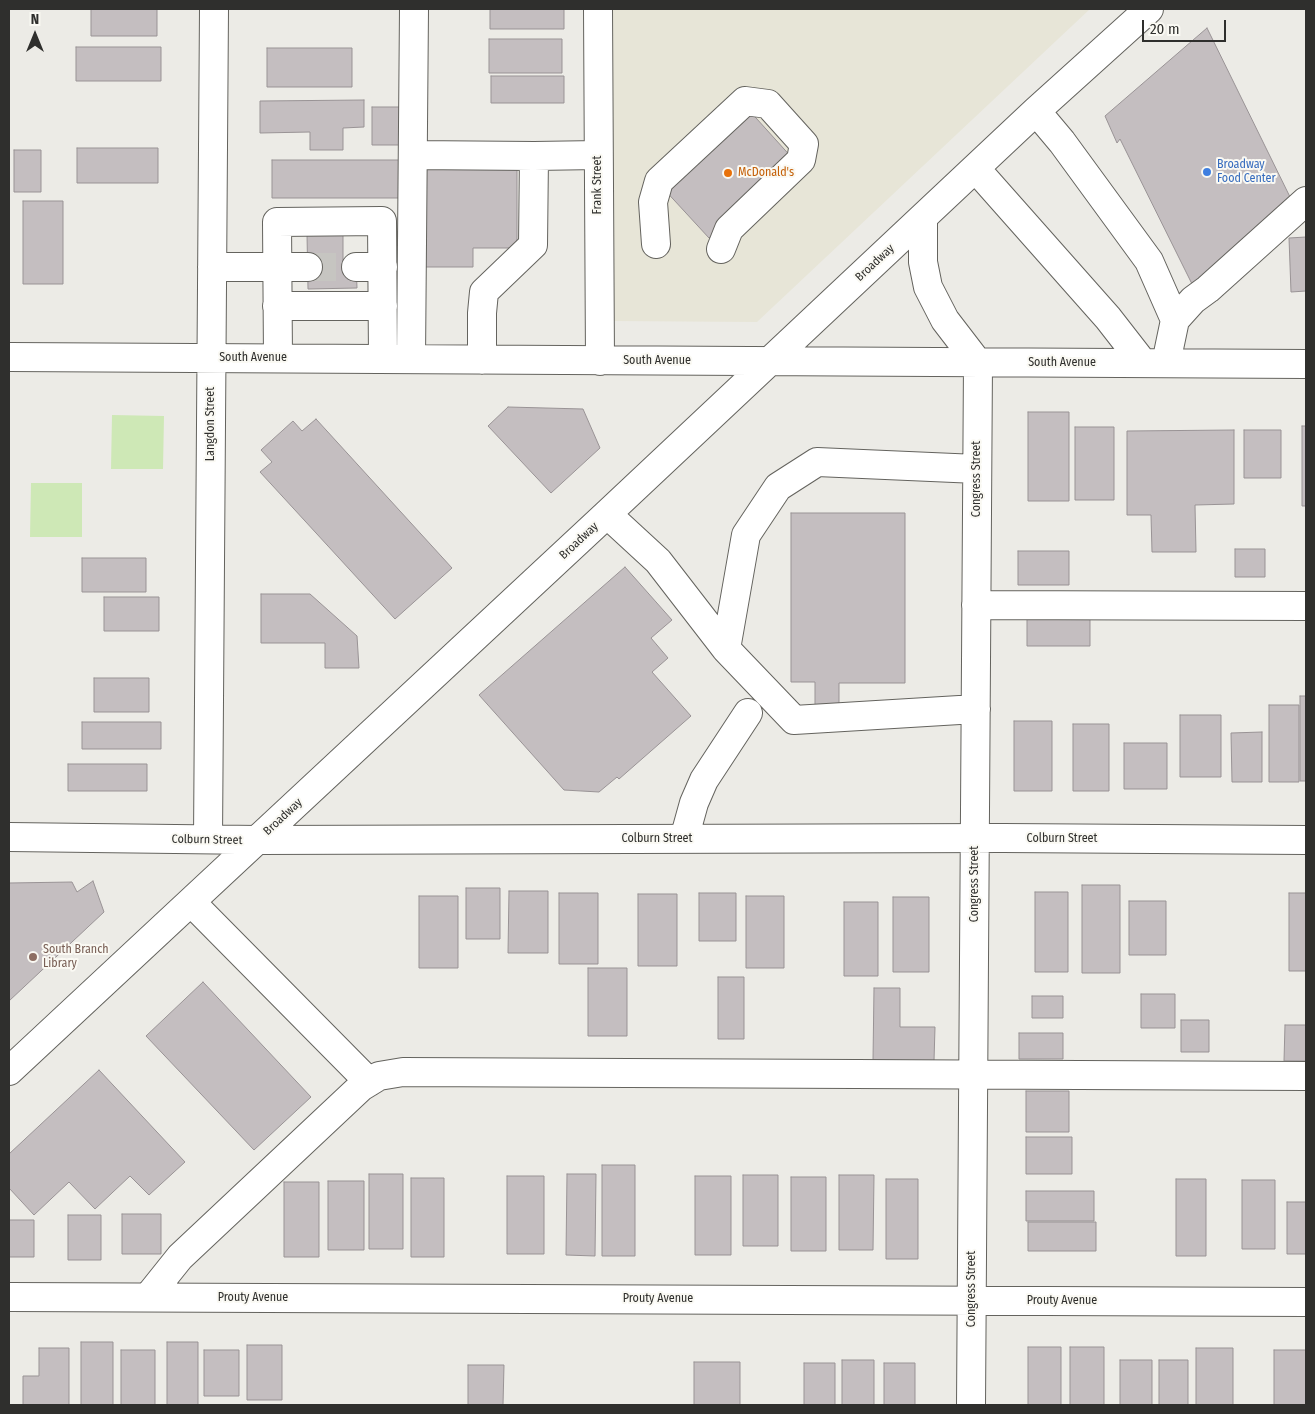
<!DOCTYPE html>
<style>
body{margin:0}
#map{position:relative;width:1315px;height:1414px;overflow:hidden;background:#ecebe6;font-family:"Fira Sans Condensed",sans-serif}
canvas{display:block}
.frame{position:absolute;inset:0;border:10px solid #2f2f2d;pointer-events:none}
.north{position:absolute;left:10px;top:10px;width:50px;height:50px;-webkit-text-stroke:4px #faf9f3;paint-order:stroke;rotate:0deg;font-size:14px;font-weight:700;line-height:20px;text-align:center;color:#2f2f2d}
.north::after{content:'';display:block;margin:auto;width:18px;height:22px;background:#2f2f2d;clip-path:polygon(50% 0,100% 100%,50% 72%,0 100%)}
.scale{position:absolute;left:1142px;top:20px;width:84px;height:22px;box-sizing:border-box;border:2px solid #2f2f2d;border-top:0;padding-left:6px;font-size:15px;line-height:18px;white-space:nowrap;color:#2f2f2d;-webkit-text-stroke:4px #faf9f3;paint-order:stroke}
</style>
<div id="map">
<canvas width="1315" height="1414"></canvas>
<div class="frame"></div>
<div class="north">N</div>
<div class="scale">20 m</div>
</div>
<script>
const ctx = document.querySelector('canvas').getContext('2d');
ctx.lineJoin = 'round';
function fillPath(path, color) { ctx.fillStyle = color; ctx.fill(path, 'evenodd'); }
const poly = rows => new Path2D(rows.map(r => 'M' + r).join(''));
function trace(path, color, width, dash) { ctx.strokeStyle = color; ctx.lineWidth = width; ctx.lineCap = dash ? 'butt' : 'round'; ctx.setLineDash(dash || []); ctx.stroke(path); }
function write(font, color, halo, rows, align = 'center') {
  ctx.font = font + ' "Fira Sans Condensed",sans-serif'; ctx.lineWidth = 4; ctx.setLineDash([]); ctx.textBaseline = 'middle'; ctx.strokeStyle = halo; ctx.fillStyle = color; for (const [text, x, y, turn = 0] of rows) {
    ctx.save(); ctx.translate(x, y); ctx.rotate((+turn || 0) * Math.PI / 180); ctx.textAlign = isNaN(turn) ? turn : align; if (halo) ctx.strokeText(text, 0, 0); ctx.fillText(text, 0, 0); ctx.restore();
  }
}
const built = poly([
 [612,9,1090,9,757,322,612,321]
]);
const green = poly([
 [112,415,164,416,163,469,111,469],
 [31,483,82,483,82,537,30,537]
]);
const building = poly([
 [91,9,157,9,157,36,91,36,91,9],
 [490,9,564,9,564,29,490,29,490,9],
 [1207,28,1292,201,1193,286,1120,139,1117,143,1105,116,1207,28],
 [489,39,562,39,562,73,489,73,489,39],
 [76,47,161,47,161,81,76,81,76,47],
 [267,48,352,48,352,87,267,87,267,48],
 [491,76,564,76,564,103,491,103,491,76],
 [364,100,364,127,343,128,343,150,310,150,310,132,260,133,260,101,364,100],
 [372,107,402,107,402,145,372,145,372,107],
 [747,108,794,160,709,238,662,187,747,108],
 [77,148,158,148,158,183,77,183,77,148],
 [14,150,41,150,41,192,14,192,14,150],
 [272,160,401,160,401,198,272,198,272,160],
 [421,168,517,168,517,248,473,248,473,267,421,267,421,168],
 [23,201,63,201,63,284,23,284,23,201],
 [343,233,343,263,356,263,357,288,308,289,307,234,343,233],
 [1306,237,1306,291,1291,292,1289,238,1306,237],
 [508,407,583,409,600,448,551,493,488,426,508,407],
 [1028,412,1069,412,1069,501,1028,501,1028,412],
 [316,419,452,568,395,619,260,472,272,462,261,450,293,421,302,431,316,419],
 [1302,426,1306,426,1306,506,1302,506,1302,426],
 [1075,427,1114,427,1114,500,1075,500,1075,427],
 [1234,430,1234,504,1195,505,1196,552,1152,552,1151,515,1127,515,1127,431,1234,430],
 [1244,430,1281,430,1281,478,1244,478,1244,430],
 [791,513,905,513,905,683,839,683,839,706,815,706,815,682,791,682,791,513],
 [1235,549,1265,549,1265,577,1235,577,1235,549],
 [1018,551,1069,551,1069,585,1018,585,1018,551],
 [82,558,146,558,146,592,82,592,82,558],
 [625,567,672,620,651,638,668,658,652,672,691,716,619,779,617,777,599,792,564,790,479,695,625,567],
 [261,594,310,594,357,636,359,668,325,668,325,643,261,643,261,594],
 [104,597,159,597,159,631,104,631,104,597],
 [1027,610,1090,610,1090,646,1027,646,1027,610],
 [94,678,149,678,149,712,94,712,94,678],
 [1300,696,1306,696,1306,781,1300,781,1300,696],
 [1269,705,1299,705,1299,782,1269,782,1269,705],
 [1180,715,1221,715,1221,777,1180,777,1180,715],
 [1014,721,1052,721,1052,791,1014,791,1014,721],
 [82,722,161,722,161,749,82,749,82,722],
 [1073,724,1109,724,1109,791,1073,791,1073,724],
 [1262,732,1262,782,1232,782,1231,733,1262,732],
 [1124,743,1167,743,1167,789,1124,789,1124,743],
 [68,764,147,764,147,791,68,791,68,764],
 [93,881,104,912,9,1001,9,883,72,882,77,892,93,881],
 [1082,885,1120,885,1120,973,1082,973,1082,885],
 [466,888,500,888,500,939,466,939,466,888],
 [509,891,548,891,548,953,508,953,509,891],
 [1035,892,1068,892,1068,972,1035,972,1035,892],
 [559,893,598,893,598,964,559,964,559,893],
 [699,893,736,893,736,941,699,941,699,893],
 [1289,893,1306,893,1306,971,1289,971,1289,893],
 [638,894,677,894,677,966,638,966,638,894],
 [419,896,458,896,458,968,419,968,419,896],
 [746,896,784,896,784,968,746,968,746,896],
 [893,897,929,897,929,972,893,972,893,897],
 [1129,901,1166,901,1166,955,1129,955,1129,901],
 [844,902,878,902,878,976,844,976,844,902],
 [588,968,627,968,627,1036,588,1036,588,968],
 [718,977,744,977,744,1039,718,1039,718,977],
 [203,982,311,1097,254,1150,146,1036,203,982],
 [874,988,900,988,900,1027,935,1027,934,1061,873,1060,874,988],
 [1141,994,1175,994,1175,1028,1141,1028,1141,994],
 [1032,996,1063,996,1063,1018,1032,1018,1032,996],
 [1181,1020,1209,1020,1209,1052,1181,1052,1181,1020],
 [1285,1025,1306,1025,1306,1061,1284,1061,1285,1025],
 [1019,1033,1063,1033,1063,1059,1019,1059,1019,1033],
 [99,1070,185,1162,149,1195,130,1176,95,1209,69,1182,34,1215,9,1188,9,1154,99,1070],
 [1026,1091,1069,1091,1069,1132,1026,1132,1026,1091],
 [1026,1137,1072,1137,1072,1174,1026,1174,1026,1137],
 [602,1165,635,1165,635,1256,602,1256,602,1165],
 [369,1174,403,1174,403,1249,369,1249,369,1174],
 [567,1174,596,1174,595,1256,566,1255,567,1174],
 [743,1175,778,1175,778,1246,743,1246,743,1175],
 [839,1175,874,1175,873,1250,839,1250,839,1175],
 [507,1176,544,1176,544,1254,507,1254,507,1176],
 [695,1176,731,1176,731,1255,695,1255,695,1176],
 [791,1177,826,1177,826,1251,791,1251,791,1177],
 [411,1178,444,1178,444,1257,411,1257,411,1178],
 [886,1179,918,1179,918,1259,886,1259,886,1179],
 [1176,1179,1206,1179,1206,1256,1176,1256,1176,1179],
 [1242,1180,1275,1180,1275,1249,1242,1249,1242,1180],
 [328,1181,364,1181,364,1250,328,1250,328,1181],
 [284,1182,319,1182,319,1257,284,1257,284,1182],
 [1026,1191,1094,1191,1094,1221,1026,1221,1026,1191],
 [1287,1202,1306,1202,1306,1254,1287,1254,1287,1202],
 [122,1214,161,1214,161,1254,122,1254,122,1214],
 [68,1215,101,1215,101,1260,68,1260,68,1215],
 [9,1220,34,1220,34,1257,9,1257,9,1220],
 [1028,1222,1096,1222,1096,1251,1028,1251,1028,1222],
 [81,1342,113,1342,113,1405,81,1405,81,1342],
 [167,1342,198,1342,198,1405,167,1405,167,1342],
 [247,1345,282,1345,282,1400,247,1400,247,1345],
 [1028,1347,1061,1347,1061,1405,1028,1405,1028,1347],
 [1070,1347,1104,1347,1104,1405,1070,1405,1070,1347],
 [39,1348,69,1348,69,1405,23,1405,23,1376,39,1376,39,1348],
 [1196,1348,1233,1348,1233,1405,1196,1405,1196,1348],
 [121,1350,155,1350,155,1405,121,1405,121,1350],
 [204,1350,239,1350,239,1396,204,1396,204,1350],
 [1274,1350,1306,1350,1306,1405,1274,1405,1274,1350],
 [842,1360,874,1360,874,1405,842,1405,842,1360],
 [1120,1360,1152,1360,1152,1405,1120,1405,1120,1360],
 [1159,1360,1188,1360,1188,1405,1159,1405,1159,1360],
 [694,1362,740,1362,740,1405,694,1405,694,1362],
 [804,1363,835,1363,835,1405,804,1405,804,1363],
 [884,1363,915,1363,915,1405,884,1405,884,1363],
 [468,1365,504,1365,503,1405,468,1405,468,1365]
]);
const minorTunnel = poly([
 [308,267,356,267]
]);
const minor = poly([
 [598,9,600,361],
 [1036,111,1062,142,1149,261,1175,320],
 [413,155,534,156,533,245,484,292,482,313,482,360],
 [534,156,598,155],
 [976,169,1108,318,1143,363],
 [923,218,923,262,928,287,945,320,978,363,971,1405],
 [656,244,653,202,659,181,745,101,768,104,804,144,801,160,729,229,721,249],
 [212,267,308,267],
 [356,267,383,267],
 [277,306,383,306],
 [9,357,1306,364],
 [278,358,277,222,382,221,383,359],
 [411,359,414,9],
 [1166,363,1175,320,1193,300,1208,289,1306,201],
 [607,514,658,561,726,649],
 [976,605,1306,606],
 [976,709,794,720,726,649,746,535,778,487,817,462,977,469],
 [9,837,258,840,1003,838,1306,840],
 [208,839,214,9],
 [684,839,694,803,704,780,748,713],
 [191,902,369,1082],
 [9,1071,607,514,1036,111,1149,9],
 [9,1297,1306,1302],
 [148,1297,180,1257,361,1087,379,1076,403,1072,1306,1076]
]);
const markers = [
 [1207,172,5,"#3f7fe0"],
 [728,173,5,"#e8710a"],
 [33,957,5,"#8d6e63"]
];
const shopNames = [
 ["Broadway",1217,165],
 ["Food Center",1217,179]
];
const foodNames = [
 ["McDonald's",738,173]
];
const streetNames = [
 ["Frank Street",598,185,-90],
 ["Broadway",875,263,-43],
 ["South Avenue",253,358],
 ["South Avenue",657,361],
 ["South Avenue",1062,363],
 ["Langdon Street",211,424,-90],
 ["Congress Street",977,479,-90],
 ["Broadway",579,541,-43],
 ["Broadway",283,817,-43],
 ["Colburn Street",657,839],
 ["Colburn Street",1062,839],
 ["Colburn Street",207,840,1],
 ["Congress Street",975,884,-90],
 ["Congress Street",972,1289,-90],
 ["Prouty Avenue",253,1298],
 ["Prouty Avenue",658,1299],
 ["Prouty Avenue",1062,1301]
];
const educationNames = [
 ["South Branch",43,950],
 ["Library",43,964]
];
fillPath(built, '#e7e5d7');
fillPath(green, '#cee8b6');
fillPath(building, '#c4bec0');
trace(building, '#999395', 1);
trace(minorTunnel, '#c6c5c1', 28, [28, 14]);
trace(minor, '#64635e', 30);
trace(minor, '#fff', 28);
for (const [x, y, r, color] of markers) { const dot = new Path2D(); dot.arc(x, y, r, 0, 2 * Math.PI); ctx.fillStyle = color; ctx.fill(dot); trace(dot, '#faf9f3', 2); }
write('12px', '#366cbe', '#faf9f3', shopNames, 'left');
write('12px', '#c56008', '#faf9f3', foodNames, 'left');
write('12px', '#2f2f2d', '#faf9f3', streetNames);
write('12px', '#785e54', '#faf9f3', educationNames, 'left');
</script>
